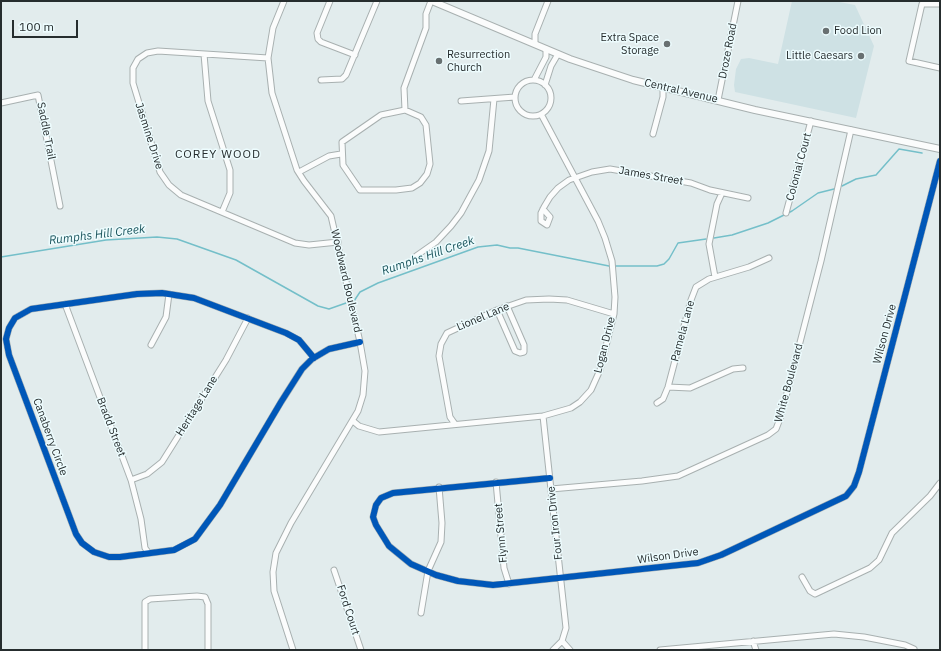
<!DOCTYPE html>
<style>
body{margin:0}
#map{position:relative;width:941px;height:651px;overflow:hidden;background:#e2eced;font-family:"IBM Plex Sans",sans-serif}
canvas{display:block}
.frame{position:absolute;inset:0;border:2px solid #262d2e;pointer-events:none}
.scale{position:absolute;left:12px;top:20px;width:66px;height:18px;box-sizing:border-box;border:2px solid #262d2e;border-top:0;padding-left:5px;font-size:12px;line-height:14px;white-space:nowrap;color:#262d2e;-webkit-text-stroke:3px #edfcfe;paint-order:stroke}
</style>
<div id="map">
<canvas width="941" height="651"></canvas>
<div class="frame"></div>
<div class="scale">100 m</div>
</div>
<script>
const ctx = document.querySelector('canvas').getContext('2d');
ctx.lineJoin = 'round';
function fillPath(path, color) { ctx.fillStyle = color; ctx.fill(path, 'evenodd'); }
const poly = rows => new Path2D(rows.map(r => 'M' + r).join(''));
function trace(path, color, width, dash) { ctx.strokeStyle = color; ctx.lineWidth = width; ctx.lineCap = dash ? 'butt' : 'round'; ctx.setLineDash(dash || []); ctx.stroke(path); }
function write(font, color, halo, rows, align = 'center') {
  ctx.font = font + ' "IBM Plex Sans",sans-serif'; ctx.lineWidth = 3; ctx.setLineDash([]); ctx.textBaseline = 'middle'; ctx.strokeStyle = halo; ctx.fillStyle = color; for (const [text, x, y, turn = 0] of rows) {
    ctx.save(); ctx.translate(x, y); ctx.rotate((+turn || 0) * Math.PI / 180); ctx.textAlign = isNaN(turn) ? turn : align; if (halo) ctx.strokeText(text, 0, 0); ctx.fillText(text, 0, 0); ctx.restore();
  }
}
const built = poly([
 [792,1,834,1,855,5,874,46,856,118,735,92,734,85,736,69,741,59,749,58,778,64]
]);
const stream = poly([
 [842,186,856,179,876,175,899,149,922,153],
 [714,238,732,235,768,223,792,211,818,193,834,189],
 [1,257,106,240,157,237,177,239,236,260,318,306,329,309,346,303],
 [616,266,657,266,664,264,669,259,678,243,706,239],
 [354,301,360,292,378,283,478,247,497,245,510,248,518,248,609,266]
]);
const minor = poly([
 [284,1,273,28,268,58,272,93,297,170,304,181,331,216,360,342,365,371,363,395,358,411,291,523,276,553,273,572,274,591,293,650],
 [330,1,317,33,318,39,321,42,355,55],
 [940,4,922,4,909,61,940,68],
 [535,44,535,34,548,1],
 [204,54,208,101,230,170,230,193,222,212],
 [268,58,158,51,147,53,138,59,133,68,133,83,160,172,169,185,181,195,295,243,309,245,338,242],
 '515 98a18 18 0 1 1 36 0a18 18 0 1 1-36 0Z',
 [321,80,342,79,346,75,377,1],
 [534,80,546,57,546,49],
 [545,85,551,66,558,54],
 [718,100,738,1],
 [461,101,515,97],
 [1,103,38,95,60,206],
 [405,110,421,117,426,125,430,164,427,174,420,183,412,188,396,190,360,190,343,165,342,142,381,115,405,110],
 [405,110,404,88,426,28,426,14,431,1],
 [653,134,663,97,663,91,662,87],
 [299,172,329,156,341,154],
 [543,209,550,217,547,225,541,221,541,213,544,207,550,197,558,188,569,180,592,172,610,169,691,183,710,190,748,198],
 [786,213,811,121],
 [416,256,436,242,451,226,461,213,479,180,489,151,494,99],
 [715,277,709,244,717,204,722,193],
 [65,304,131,480,141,519,145,548,148,552],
 [497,310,515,351,520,353,524,352,524,345,507,306],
 [151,345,166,317,169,294],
 [314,358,299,340,286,333,194,298,162,293,137,294,31,309,15,318,9,328,6,339,9,355,76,534,82,543,94,552,109,557,120,557,174,550,195,539,220,505,281,402,302,369,312,359,329,349,360,342],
 [668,387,690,388,733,369,743,368],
 [657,403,663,399,668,387,691,300,696,287,709,279,749,267,769,258],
 [543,416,566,628,562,641,553,650],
 [353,421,359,426,379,432,543,416,571,408,580,402,591,390,600,370,614,314,615,297,612,261,605,238,598,221,541,114],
 [455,424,450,417,439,356,441,344,447,333,497,310,526,300,549,299,567,300,614,314],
 [550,478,393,493,381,498,376,505,373,517,376,525,389,546,411,564,436,575,458,581,493,585,698,563,721,555,846,496,854,486,859,472,940,161],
 [131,480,147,474,162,462,226,360,248,318],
 [496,482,504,568,509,584],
 [551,489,642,481,678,476,768,435,776,429,781,416,821,261,851,130],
 [334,570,361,650],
 [802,577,810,591,815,594,870,568,879,560,892,533,930,496,940,483],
 [421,613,428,571,441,542,442,523,439,487],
 [562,641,570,650],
 [753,641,756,650],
 [145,650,145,602,150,599,197,596,205,597,208,604,208,650],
 [660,650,834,634,864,637,905,645,914,649]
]);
const tertiary = poly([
 [432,1,570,59,633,80,755,110,940,149]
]);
const cycleway = poly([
 [314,358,299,340,286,333,194,298,162,293,137,294,31,309,15,318,9,328,6,339,9,355,76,534,82,543,94,552,109,557,120,557,174,550,195,539,220,505,281,402,302,369,312,359,329,349,360,342],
 [550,478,393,493,381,498,376,505,373,517,376,525,389,546,411,564,436,575,458,581,493,585,698,563,721,555,846,496,854,486,859,472,940,161]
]);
const markers = [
 [826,31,4,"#687071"],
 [667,44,4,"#687071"],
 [861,56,4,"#687071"],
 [439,61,4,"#687071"]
];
const poiNames = [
 ["Food Lion",834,31],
 ["Extra Space",659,38,"right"],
 ["Storage",659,51,"right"],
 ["Resurrection",447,55],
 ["Church",447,68],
 ["Little Caesars",853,56,"right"]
];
const streetNames = [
 ["Droze Road",728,51,-79],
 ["Central Avenue",681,91,13],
 ["Saddle Trail",46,131,79],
 ["Jasmine Drive",149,136,72],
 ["Colonial Court",799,167,-75],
 ["James Street",651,176,10],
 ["Woodward Boulevard",346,281,77],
 ["Lionel Lane",483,317,-23],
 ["Pamela Lane",683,331,-75],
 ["Wilson Drive",885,334,-75],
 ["Logan Drive",605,345,-76],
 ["White Boulevard",789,383,-75],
 ["Heritage Lane",197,406,-58],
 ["Bradd Street",111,427,69],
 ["Canaberry Circle",50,437,70],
 ["Four Iron Drive",555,523,-96],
 ["Flynn Street",501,533,-95],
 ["Wilson Drive",668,556,-8],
 ["Ford Court",348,610,72]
];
const neighbourhoodNames = [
 ["COREY WOOD",218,155]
];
const waterNames = [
 ["Rumphs Hill Creek",97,235,-7],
 ["Rumphs Hill Creek",428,256,-19]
];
fillPath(built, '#cee1e4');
trace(stream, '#74bfc9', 1.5);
trace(minor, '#a8b0b0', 7);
trace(tertiary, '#a8b0b0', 8);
trace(minor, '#fbfcfc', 5);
trace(tertiary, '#fbfcfc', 6);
trace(cycleway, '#0057b8', 6);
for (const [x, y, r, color] of markers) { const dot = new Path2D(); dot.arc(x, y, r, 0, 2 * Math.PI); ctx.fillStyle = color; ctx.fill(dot); trace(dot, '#edfcfe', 1.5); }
write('11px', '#262d2e', '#edfcfe', poiNames, 'left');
write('11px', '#262d2e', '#edfcfe', streetNames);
ctx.letterSpacing = '1px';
write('12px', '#262d2e', '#edfcfe', neighbourhoodNames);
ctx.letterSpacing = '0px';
write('italic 12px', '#1a545c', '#edfcfe', waterNames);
</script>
